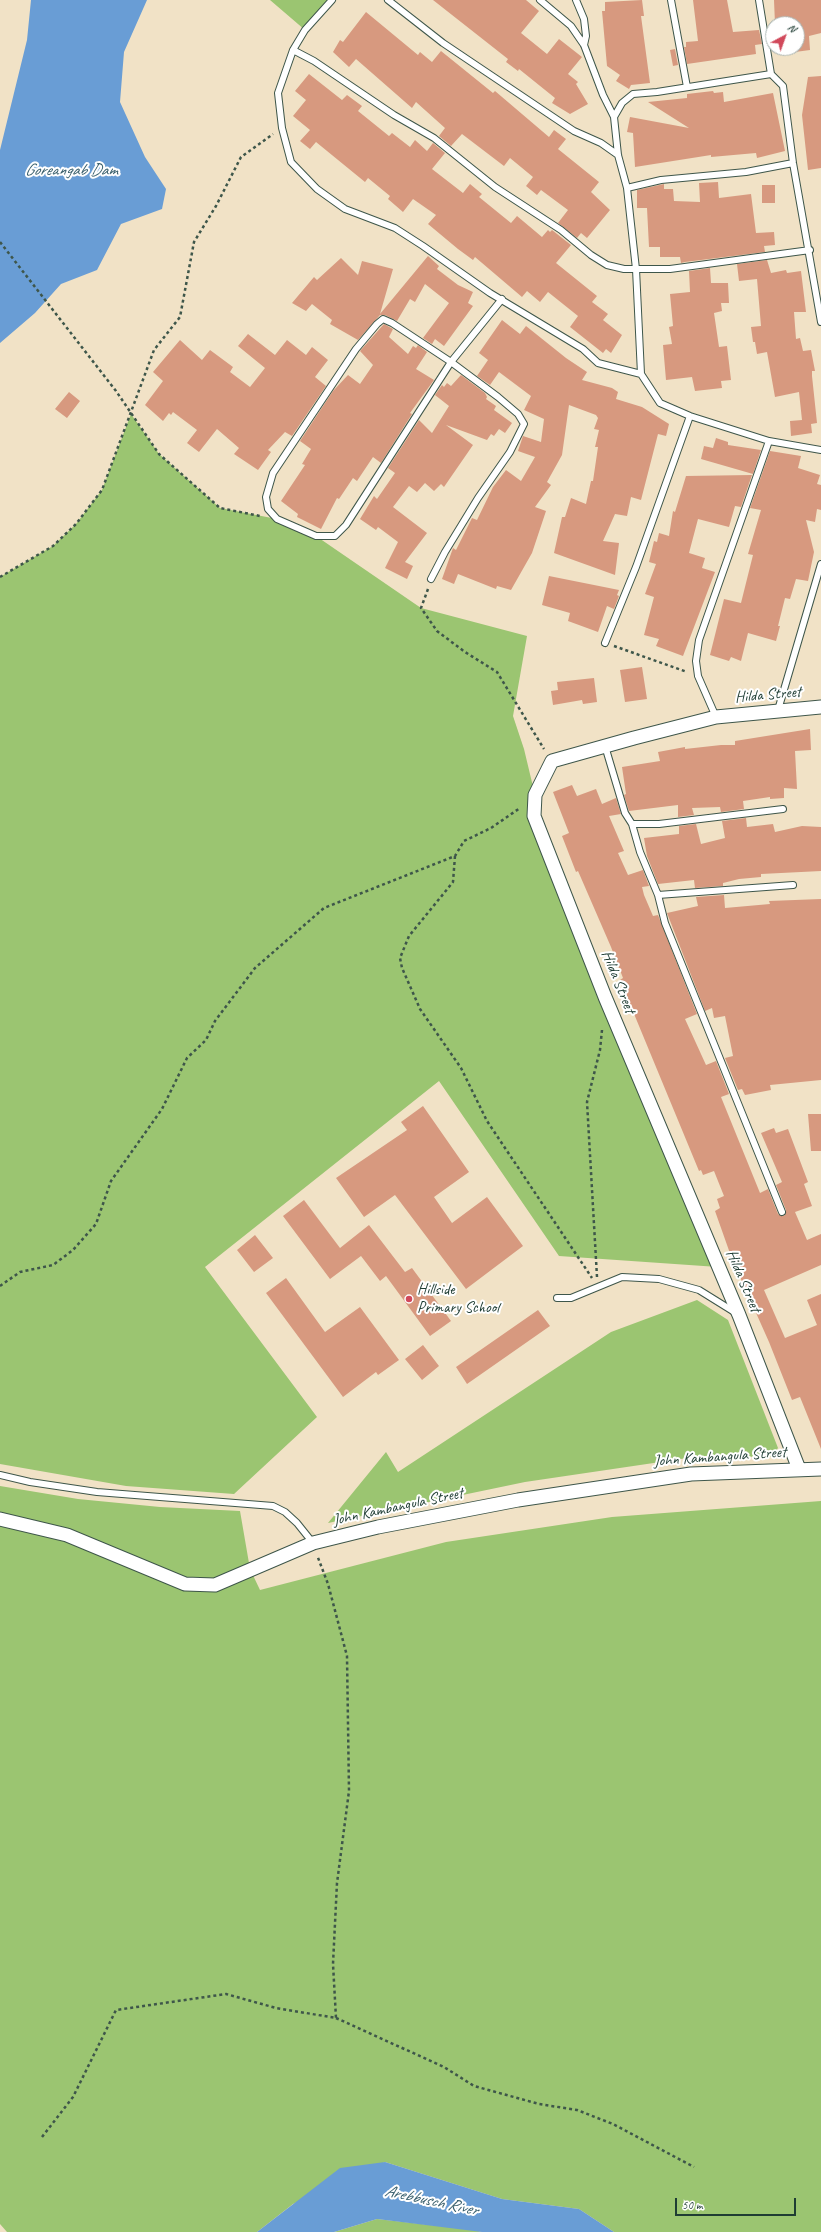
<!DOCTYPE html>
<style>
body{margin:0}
#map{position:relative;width:821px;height:2232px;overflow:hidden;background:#f1e2c6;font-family:Caveat,sans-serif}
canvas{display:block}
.north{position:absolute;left:765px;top:16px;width:40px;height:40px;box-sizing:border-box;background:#fff;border:1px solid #a5b1ae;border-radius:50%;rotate:41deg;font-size:11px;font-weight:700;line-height:16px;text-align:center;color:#1f3d34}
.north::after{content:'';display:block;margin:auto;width:14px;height:18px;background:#d1495b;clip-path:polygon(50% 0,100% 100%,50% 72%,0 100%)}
.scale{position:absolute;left:675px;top:2198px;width:121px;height:18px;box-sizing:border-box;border:2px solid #1f3d34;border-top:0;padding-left:5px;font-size:12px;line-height:14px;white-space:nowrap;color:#1f3d34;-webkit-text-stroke:3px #fff;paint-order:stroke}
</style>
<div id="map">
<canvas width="821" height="2232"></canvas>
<div class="north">N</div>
<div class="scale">50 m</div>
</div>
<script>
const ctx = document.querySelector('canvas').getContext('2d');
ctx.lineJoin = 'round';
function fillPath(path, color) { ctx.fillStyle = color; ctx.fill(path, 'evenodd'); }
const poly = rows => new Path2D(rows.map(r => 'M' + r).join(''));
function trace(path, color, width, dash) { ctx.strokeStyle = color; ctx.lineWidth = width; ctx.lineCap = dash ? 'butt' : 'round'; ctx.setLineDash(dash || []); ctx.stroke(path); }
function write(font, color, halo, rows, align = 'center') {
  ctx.font = font + ' Caveat,sans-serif'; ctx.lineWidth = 4; ctx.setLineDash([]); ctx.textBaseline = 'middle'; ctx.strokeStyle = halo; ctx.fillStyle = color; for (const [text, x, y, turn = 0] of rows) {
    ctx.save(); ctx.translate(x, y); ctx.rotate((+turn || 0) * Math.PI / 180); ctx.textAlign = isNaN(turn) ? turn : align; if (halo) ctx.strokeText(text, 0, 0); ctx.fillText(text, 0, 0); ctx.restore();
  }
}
const green = poly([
 [270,0,332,0,305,30],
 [131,414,159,454,220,508,277,519,316,536,421,608,527,636,513,716,524,749,535,795,534,816,718,1267,559,1256,439,1081,205,1267,317,1417,234,1494,126,1486,0,1464,0,577,53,546,76,524,102,490],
 [697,1300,728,1320,778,1448,771,1457,701,1456,525,1482,328,1523,386,1452,398,1472,611,1332],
 [0,1486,78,1499,160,1507,240,1511,250,1569,260,1590,446,1542,612,1517,821,1501,821,2232,614,2232,579,2209,502,2199,385,2162,293,2204,257,2232,7,2232,0,2224],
 [377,2219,475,2230,482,2232,334,2232]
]);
const water = poly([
 [31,0,147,0,124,52,120,102,145,157,166,189,162,209,121,224,97,270,61,284,35,313,0,343,0,150,27,40],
 [385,2162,502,2199,579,2209,614,2232,482,2232,377,2219,334,2232,257,2232,340,2168]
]);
const building = poly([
 [433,0,526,0,539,11,521,33,547,54,559,39,582,57,568,74,578,82,576,84,588,104,570,114,552,103,555,98,519,69,518,71,506,62,508,59],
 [642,0,644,16,641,16,650,83,631,85,629,89,616,81,620,75,607,66,602,11,605,11,605,2],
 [693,0,727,0,733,32,759,30,762,44,755,45,756,54,687,64,684,47,686,47,686,42,698,41],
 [774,0,821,0,821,33,809,36,810,50,795,52,794,48,797,48,797,24,775,24],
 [366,12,418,55,420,52,432,62,441,51,493,93,495,91,549,137,554,130,566,139,558,149,599,182,591,192,610,210,587,238,581,233,577,238,558,223,568,210,541,190,537,195,526,186,533,177,510,158,504,166,462,134,451,146,439,136,445,128,416,102,412,108,356,59,349,67,333,52,340,40,343,42],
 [768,29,773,29,773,43,771,43],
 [675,49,678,65,673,66,670,50],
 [309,74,342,100,347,95,362,106,358,111,389,136,392,133,410,147,415,140,427,151,433,143,445,153,432,169,463,193,470,184,482,194,479,197,511,223,517,216,542,237,548,230,550,232,552,230,571,245,556,263,597,296,592,302,608,314,603,320,622,335,611,353,606,349,603,353,570,327,578,316,548,292,540,302,527,291,522,297,475,257,473,260,458,249,428,224,436,215,413,199,403,212,388,199,390,196,368,178,365,182,316,142,310,149,300,141,310,130,293,116,306,100,295,91],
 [821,76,821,168,808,170,802,115,808,77],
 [713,91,714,93,723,92,724,102,773,93,785,151,757,158,756,153,711,157,711,155,635,167,633,133,627,132,630,117,689,128,648,102,687,98,687,94],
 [718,182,719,198,751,194,756,233,774,232,775,245,764,246,765,252,685,262,681,263,680,257,660,257,660,247,649,247,647,208,637,208,637,190,664,184,664,189,673,189,674,201,700,202,699,183],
 [762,185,775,185,775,203,762,203],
 [428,256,439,266,437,269,458,285,473,292,468,303,473,306,444,346,435,339,432,344,423,338,449,303,425,284,415,302,410,299,397,321,385,315,380,315,358,340,330,324,332,320,312,304,306,311,292,303,314,277,317,280,341,258,358,275,362,261,393,269,380,314],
 [767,260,771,273,786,270,787,273,801,271,806,312,794,312,796,339,800,338,803,351,811,350,815,371,812,371,812,376,817,423,811,424,812,433,791,436,790,421,802,420,799,392,775,397,767,352,757,354,755,342,753,342,751,327,761,326,757,279,739,281,737,264],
 [710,268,711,283,728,283,729,303,721,303,722,311,714,313,719,347,727,346,731,380,721,381,722,388,695,391,692,377,666,380,663,345,672,344,669,327,673,326,670,294,690,292,689,271],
 [502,320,520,334,526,326,566,358,587,372,582,380,612,388,618,392,616,399,642,407,669,424,666,436,658,434,641,500,631,497,627,516,615,514,603,541,619,543,615,575,554,553,562,517,565,517,571,498,586,504,591,481,593,481,598,447,595,447,599,430,594,429,598,418,596,415,569,405,562,455,547,482,551,485,535,507,546,511,532,553,511,590,497,586,496,589,458,574,454,584,442,579,453,548,456,550,472,518,477,520,493,487,506,470,521,481,535,457,518,451,523,436,541,442,544,419,524,410,531,396,499,372,490,385,477,376,488,360,479,353],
 [384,324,393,329,389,337,408,354,413,346,416,348,418,345,427,352,416,369,434,380,410,413,412,414,381,463,373,457,357,481,353,478,339,499,337,498,321,529,297,517,298,514,281,501,305,465,302,464,311,449,300,441,333,391,348,375,360,384,373,365,360,351],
 [248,334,275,355,287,340,306,355,312,347,328,360,315,377,326,386,292,436,285,432,268,450,271,452,258,470,234,454,239,448,217,429,199,452,187,443,197,430,173,412,171,415,169,413,163,421,145,405,163,381,153,372,180,340,202,360,210,350,233,367,230,372,250,387,265,368,238,346],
 [461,375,485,393,487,397,486,399,496,406,494,410,512,423,505,433,499,429,494,436,491,434,487,440,446,425,473,445,444,487,441,484,434,491,425,483,417,492,409,486,393,507,427,533,405,562,413,566,407,579,385,568,398,542,378,527,376,530,360,519,374,496,377,499,395,473,388,468,419,420,432,433,449,406,435,395,442,385,444,387,447,383,451,386],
 [69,392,80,401,67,418,55,409],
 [716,438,728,442,728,445,761,450,753,474,701,459,704,446,713,448],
 [770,451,801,456,798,468,820,475,817,484,821,485,821,510,817,509,815,522,806,520,814,552,808,581,796,579,790,599,785,598,778,626,780,626,776,641,748,633,741,661,731,657,729,661,710,655,724,599,741,603,753,555,748,554,761,510,750,508],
 [752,475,741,507,735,506,729,527,698,519,689,553,705,558,702,568,715,572,683,656,656,646,659,639,644,635,654,597,645,594,656,564,649,562,654,541,657,542,659,533,669,536,673,511,675,512,686,476],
 [549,576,619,590,617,595,619,596,614,609,607,606,598,632,568,621,570,613,542,605],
 [642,667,647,699,625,702,620,670],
 [594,678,597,702,583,704,582,700,553,705,551,691,558,690,557,682],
 [810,729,811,750,795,751,797,789,784,788,784,798,770,799,770,797,743,801,744,809,721,812,720,807,692,808,694,815,678,817,678,805,629,811,624,795,626,794,622,767,660,761,658,752,685,747,685,749,721,745,735,745,735,741],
 [572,785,577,796,596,789,602,804,616,798,621,814,609,816,624,851,618,853,628,875,643,870,649,886,642,887,644,895,653,916,658,915,697,1014,685,1019,706,1065,716,1061,729,1094,721,1097,760,1193,768,1189,778,1214,782,1216,785,1215,786,1210,776,1185,782,1182,761,1133,774,1128,776,1133,788,1129,808,1182,804,1184,812,1206,795,1212,807,1240,821,1234,821,1265,764,1290,785,1338,817,1325,807,1300,821,1294,821,1449,800,1397,792,1400,769,1342,732,1259,715,1211,720,1208,717,1199,724,1196,714,1171,703,1175,701,1170,699,1171,620,980,623,978,611,947,578,871,576,872,562,836,569,833,553,792],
 [746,818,747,827,773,824,775,832,802,826,821,827,821,871,761,874,761,877,739,879,723,883,723,886,695,888,694,880,658,884,647,856,644,838,679,834,679,826,696,824,701,844,725,838,722,821],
 [724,895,725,908,770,904,769,901,821,899,821,1080,770,1085,771,1090,745,1095,742,1089,738,1090,725,1058,733,1056,725,1016,714,1018,712,1008,705,1011,667,913,698,906,696,897],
 [423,1106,469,1172,434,1197,452,1223,487,1197,523,1246,466,1289,395,1195,364,1217,336,1178,407,1130,401,1122],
 [808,1114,821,1114,821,1151,811,1151],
 [304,1200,340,1248,369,1225,405,1272,412,1268,451,1321,430,1336,386,1276,380,1281,361,1256,330,1279,283,1216],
 [255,1235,273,1258,254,1272,237,1250],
 [286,1278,325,1332,360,1307,399,1360,378,1375,376,1372,343,1397,266,1293],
 [538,1310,550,1326,467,1384,456,1367],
 [423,1345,439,1366,422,1380,405,1359]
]);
const path = poly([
 [0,242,116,391,159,454,220,508,260,516],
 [0,577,53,546,76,524,102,490,154,350,180,317,194,242,216,206,241,157,273,134],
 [428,589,421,608,437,631,465,652,497,672,544,749],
 [614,646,687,672],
 [455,856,453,882,409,936,400,958,402,968,420,1009,461,1068,487,1121,592,1278],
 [597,1277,587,1102,600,1050,602,1030],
 [0,1286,20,1272,53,1265,73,1250,96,1224,111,1181,162,1109,187,1058,206,1040,215,1021,255,968,324,908,455,856,464,841,491,828,520,808],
 [336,2018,444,2067,474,2086,539,2104,577,2110,613,2124,694,2167],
 [42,2137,73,2097,116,2010,226,1994,276,2008,336,2018,333,1964,337,1883,349,1791,347,1656,328,1584,317,1555]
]);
const lane = poly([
 [332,0,305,30,293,50,278,93,282,128,291,162,317,189,345,209,395,228,423,246,490,293,583,349,598,363,641,374,660,403,690,416,769,441,821,450],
 [388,0,443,43,574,131,601,143,618,155],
 [540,0,571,26,584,45,603,95,614,117],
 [576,0,584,19,586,36,584,45],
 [671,0,687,87],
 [759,0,771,74],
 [293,50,314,61,394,115,434,138,495,187,561,230,591,255,607,265,624,269,670,269,810,250],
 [627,188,661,180,746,172,793,163],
 [641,374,636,269,627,188,618,155,614,117,622,103,633,94,657,92,771,74,783,86,793,163,821,322],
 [431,579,445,552,478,498,510,452,524,424,518,414,498,397,451,362,392,323,383,319,377,324,356,349,273,473,266,497,268,509,277,519,316,536,335,536,346,525,451,362,502,299],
 [605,643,636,567,690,416],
 [778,710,821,564],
 [716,717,698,676,696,661,699,640,769,441],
 [605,746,625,813,632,824,640,852,658,895,665,923,782,1212],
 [632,824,659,824,783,809],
 [658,895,793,885],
 [557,1298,571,1298,622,1277,659,1279,699,1290,736,1313],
 [0,1475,30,1482,97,1492,273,1506,285,1512,297,1523,313,1543]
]);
const street = poly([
 [799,1469,739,1315,605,997,534,816,535,795,552,761,634,738,716,717,821,707],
 [0,1519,67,1535,185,1584,215,1585,313,1543,378,1527,518,1500,691,1474,821,1469]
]);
const markers = [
 [409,1299,4,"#d1495b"]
];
const streetNames = [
 ["Hilda Street",768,695,-5],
 ["Hilda Street",618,982,68],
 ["Hilda Street",743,1281,67],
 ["John Kambangula Street",720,1457,-4],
 ["John Kambangula Street",398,1507,-12]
];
const poiNames = [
 ["Hillside",417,1290],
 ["Primary School",417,1308]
];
const waterNames = [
 ["Goreangab Dam",71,171],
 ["Arebbusch River",431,2201,12]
];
fillPath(green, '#9bc571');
fillPath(water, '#699dd5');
fillPath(building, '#d7997f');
trace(lane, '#3e564a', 8);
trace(street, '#3e564a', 15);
trace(path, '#3e564a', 2.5, [3, 3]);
trace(lane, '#fff', 6);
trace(street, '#fff', 13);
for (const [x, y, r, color] of markers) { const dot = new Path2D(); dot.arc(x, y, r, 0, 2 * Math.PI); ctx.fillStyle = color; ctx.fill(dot); trace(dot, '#fff', 1.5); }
write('16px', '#1f3d34', '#fff', streetNames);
write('16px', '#1f3d34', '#fff', poiNames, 'left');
write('italic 17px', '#395f6c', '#fff', waterNames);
</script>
